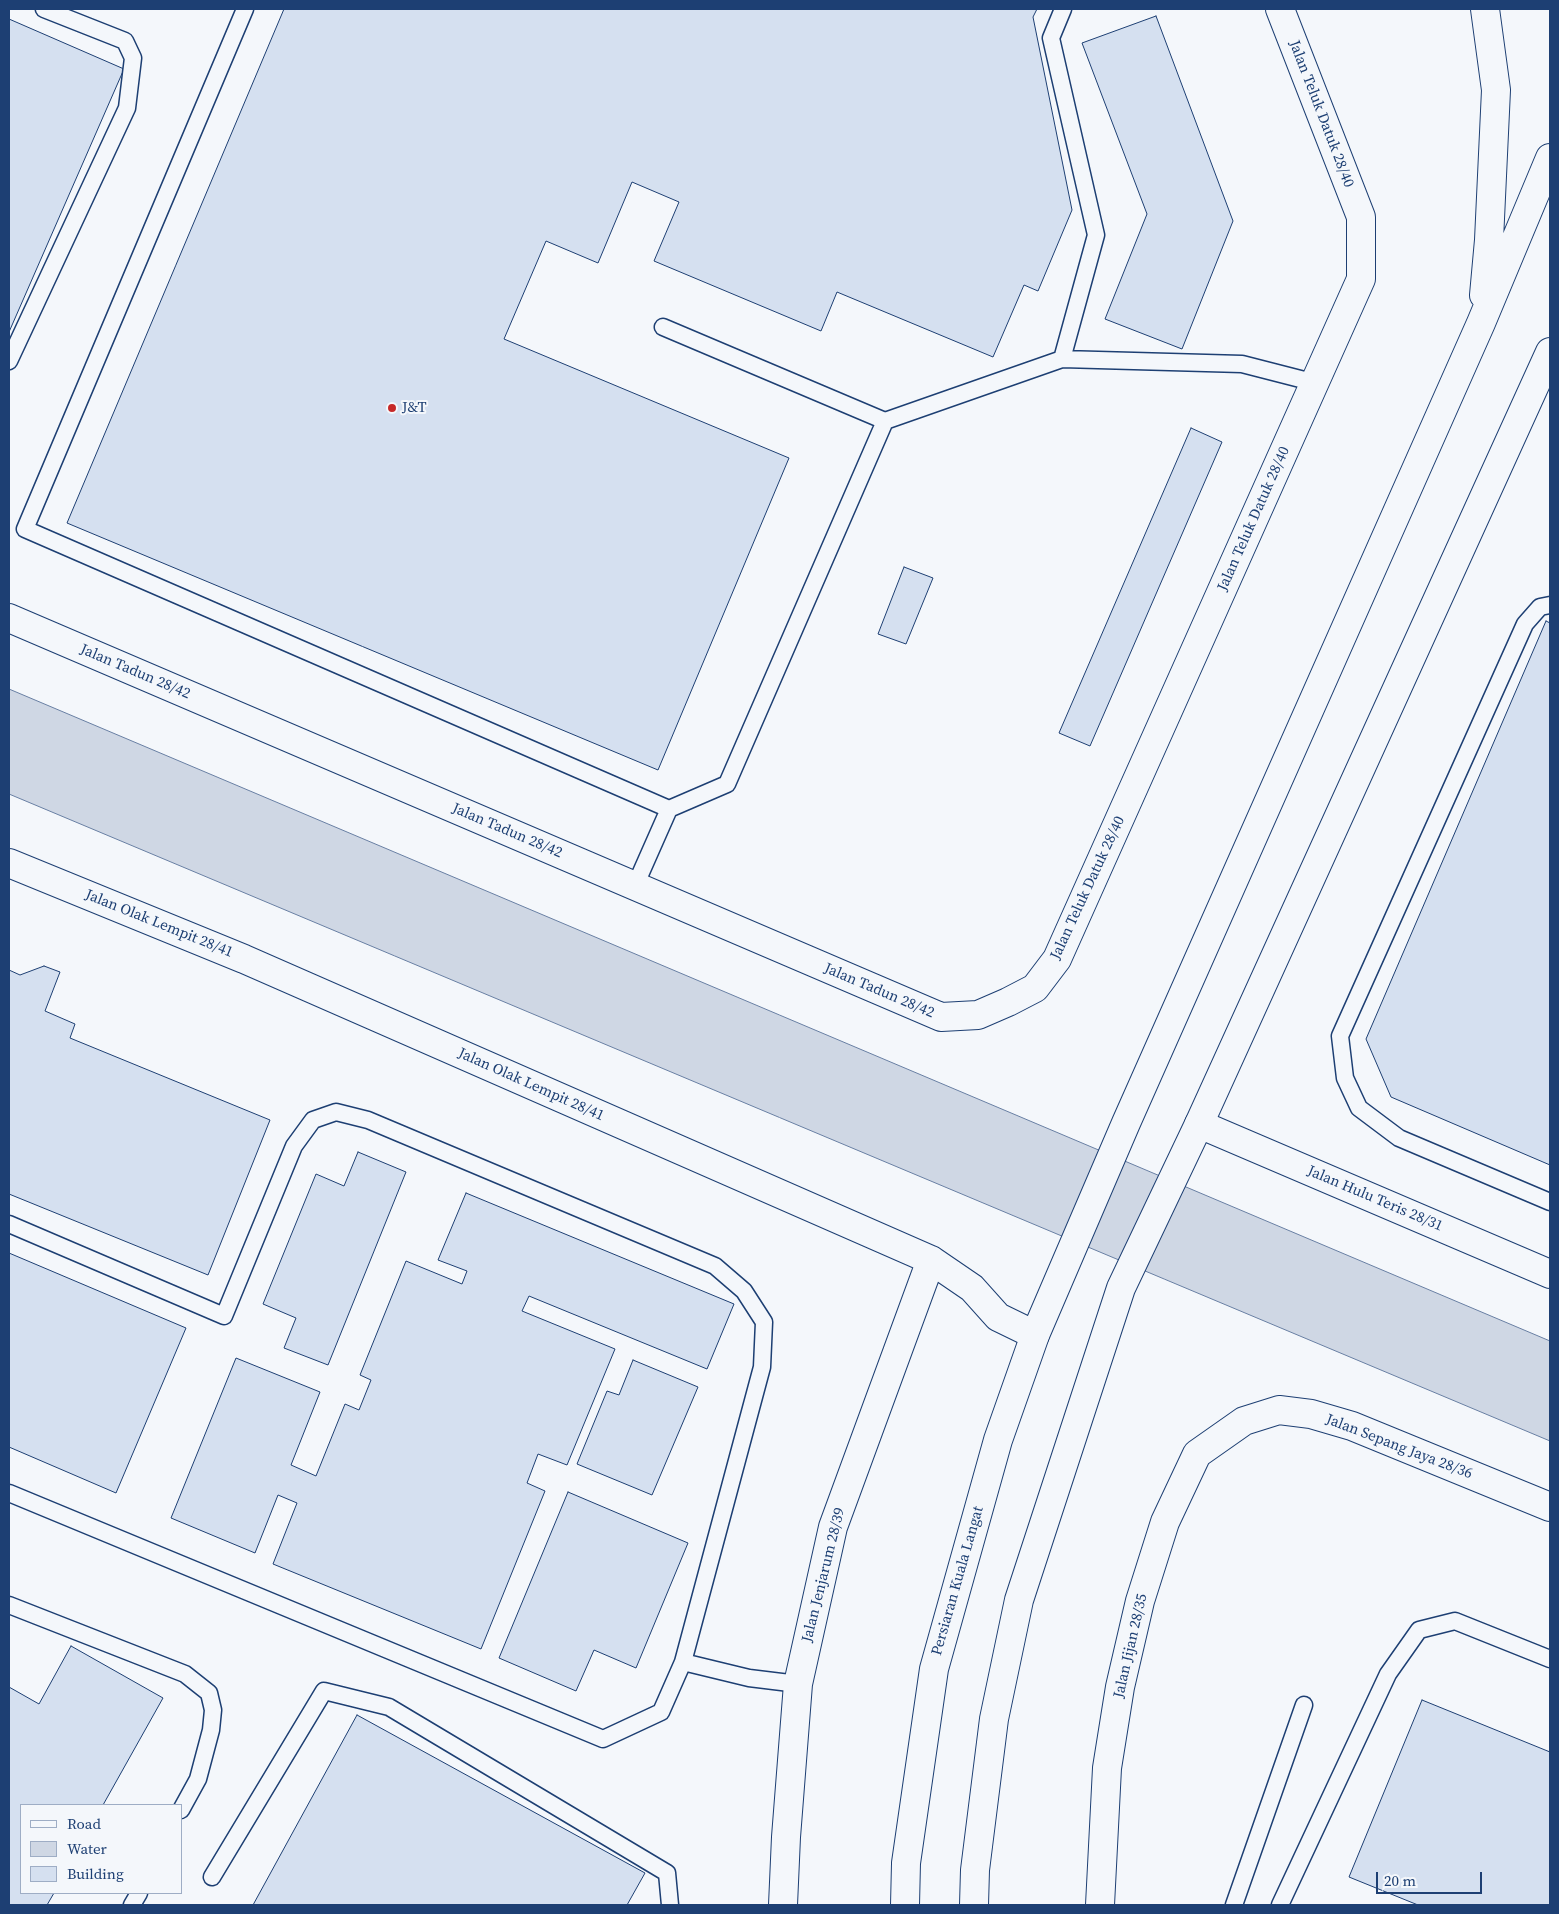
<!DOCTYPE html>
<style>
body{margin:0}
#map{position:relative;width:1559px;height:1914px;overflow:hidden;background:#f4f7fb;font-family:"Source Serif 4",serif}
canvas{display:block}
.frame{position:absolute;inset:0;border:10px solid #1d3f73;pointer-events:none}
.legend{position:absolute;left:20px;top:1804px;width:162px;height:90px;box-sizing:border-box;background:#f4f7fb;border:1px solid #9eadc5;margin:0;padding:6px 9px;list-style:none;font-size:15px;color:#1d3f73}
.legend li{display:flex;align-items:center;gap:10px;height:25px}
.legend b{width:25px;border:1px solid #9eadc5}
.scale{position:absolute;left:1376px;top:1872px;width:106px;height:22px;box-sizing:border-box;border:2px solid #1d3f73;border-top:0;padding-left:6px;font-size:15px;line-height:18px;white-space:nowrap;color:#1d3f73;-webkit-text-stroke:4px #f4f7fb;paint-order:stroke}
</style>
<div id="map">
<canvas width="1559" height="1914"></canvas>
<div class="frame"></div>
<ul class="legend">
<li><b style="height:6px;background:#f4f7fb"></b>Road</li>
<li><b style="height:14px;background:#cfd7e4"></b>Water</li>
<li><b style="height:14px;background:#d5e0f0"></b>Building</li>
</ul>
<div class="scale">20 m</div>
</div>
<script>
const ctx = document.querySelector('canvas').getContext('2d');
ctx.lineJoin = 'round';
function fillPath(path, color) { ctx.fillStyle = color; ctx.fill(path, 'evenodd'); }
const poly = rows => new Path2D(rows.map(r => 'M' + r).join(''));
function trace(path, color, width, dash) { ctx.strokeStyle = color; ctx.lineWidth = width; ctx.lineCap = dash ? 'butt' : 'round'; ctx.setLineDash(dash || []); ctx.stroke(path); }
function write(font, color, halo, rows, align = 'center') {
  ctx.font = font + ' "Source Serif 4",serif'; ctx.lineWidth = 4; ctx.setLineDash([]); ctx.textBaseline = 'middle'; ctx.strokeStyle = halo; ctx.fillStyle = color; for (const [text, x, y, turn = 0] of rows) {
    ctx.save(); ctx.translate(x, y); ctx.rotate((+turn || 0) * Math.PI / 180); ctx.textAlign = isNaN(turn) ? turn : align; if (halo) ctx.strokeText(text, 0, 0); ctx.fillText(text, 0, 0); ctx.restore();
  }
}
const water = poly([
 [9,689,1550,1341,1550,1441,9,794,9,689]
]);
const building = poly([
 [284,9,1037,9,1033,17,1072,210,1038,291,1024,285,993,357,837,292,821,331,654,261,679,202,632,182,598,263,546,241,504,339,789,458,658,770,67,523,284,9],
 [1156,16,1233,221,1182,349,1105,319,1147,214,1082,43,1156,16],
 [9,19,124,69,9,332,9,19],
 [1191,428,1222,442,1090,746,1059,733,1191,428],
 [904,567,933,578,906,644,878,634,904,567],
 [1546,621,1550,623,1550,1165,1391,1097,1366,1039,1546,621],
 [44,966,60,972,45,1011,75,1024,70,1038,270,1120,208,1275,9,1194,9,970,20,975,44,966],
 [358,1152,406,1172,328,1365,284,1348,296,1318,263,1304,316,1174,344,1186,358,1152],
 [466,1193,734,1304,707,1369,529,1296,522,1311,615,1349,567,1465,538,1454,527,1483,545,1491,481,1649,273,1564,297,1503,278,1495,255,1553,171,1518,236,1358,320,1392,291,1465,316,1476,345,1404,359,1410,371,1380,360,1375,406,1261,462,1284,467,1271,438,1260,466,1193],
 [9,1253,186,1328,116,1493,9,1447,9,1253],
 [633,1360,698,1387,652,1495,577,1464,607,1391,619,1395,633,1360],
 [568,1492,688,1543,636,1668,594,1650,576,1691,499,1658,568,1492],
 [71,1646,163,1698,103,1805,21,1805,21,1893,54,1893,47,1905,9,1905,9,1687,39,1704,71,1646],
 [1422,1700,1550,1752,1550,1905,1418,1905,1349,1877,1422,1700],
 [357,1715,645,1873,627,1905,253,1905,357,1715]
]);
const service = poly([
 [245,9,25,529,669,809],
 [663,327,885,421,1062,359,1242,364,1316,383],
 [1062,359,1096,235,1051,38,1063,9],
 [9,361,127,108,133,58,125,41,44,9],
 [1550,605,1540,607,1525,624,1340,1036,1345,1078,1359,1108,1399,1138,1550,1202],
 [635,886,669,809,727,784,885,421],
 [9,1224,224,1316,294,1146,313,1120,336,1112,368,1120,715,1266,744,1291,764,1322,762,1367,683,1662,661,1712,603,1739,9,1493],
 [9,1605,185,1674,209,1693,213,1710,211,1730,198,1779,181,1810],
 [683,1662,749,1678,798,1684],
 [212,1877,324,1691,389,1707,667,1873,670,1905],
 [132,1905,139,1893],
 [1234,1905,1304,1705],
 [1280,1905,1388,1674,1419,1630,1455,1621,1550,1659]
]);
const minor = poly([
 [9,618,941,1017,978,1015,1008,1002,1035,988,1057,959,1361,279,1361,217,1280,9],
 [9,863,244,959,931,1260,972,1288,998,1317,1035,1335],
 [1199,1124,1550,1274],
 [783,1905,786,1837,798,1684,833,1527,931,1260],
 [1100,1905,1107,1768,1120,1687,1140,1601,1165,1522,1197,1454,1244,1421,1279,1410,1311,1414,1352,1426,1550,1507]
]);
const primary = poly([
 [1484,295,1489,240,1496,90,1485,9],
 [905,1905,906,1863,934,1669,998,1440,1035,1335,1126,1123,1481,323,1550,158],
 [974,1905,975,1870,994,1719,1019,1600,1121,1288,1199,1124,1550,352]
]);
const markers = [
 [392,408,5,"#c62828"]
];
const streetNames = [
 ["Jalan Teluk Datuk 28/40",1321,114,69],
 ["Jalan Teluk Datuk 28/40",1254,519,-66],
 ["Jalan Tadun 28/42",135,672,23],
 ["Jalan Tadun 28/42",507,831,23],
 ["Jalan Teluk Datuk 28/40",1088,888,-65],
 ["Jalan Olak Lempit 28/41",159,924,22],
 ["Jalan Tadun 28/42",879,991,23],
 ["Jalan Olak Lempit 28/41",531,1085,24],
 ["Jalan Hulu Teris 28/31",1375,1199,23],
 ["Jalan Sepang Jaya 28/36",1399,1447,21],
 ["Jalan Jenjarum 28/39",824,1575,-76],
 ["Persiaran Kuala Langat",958,1581,-74],
 ["Jalan Jijan 28/35",1131,1646,-77]
];
const poiNames = [
 ["J&T",402,408]
];
fillPath(water, '#cfd7e4');
trace(water, '#687fa3', 1);
fillPath(building, '#d5e0f0');
trace(building, '#1d3f73', 1);
trace(service, '#1d3f73', 19);
trace(minor, '#1d3f73', 30);
trace(primary, '#1d3f73', 30);
trace(service, '#f4f7fb', 16);
trace(minor, '#f4f7fb', 28);
trace(primary, '#f4f7fb', 28);
for (const [x, y, r, color] of markers) { const dot = new Path2D(); dot.arc(x, y, r, 0, 2 * Math.PI); ctx.fillStyle = color; ctx.fill(dot); trace(dot, '#f4f7fb', 2); }
write('15px', '#1d3f73', '#f4f7fb', streetNames);
write('15px', '#1d3f73', '#f4f7fb', poiNames, 'left');
</script>
